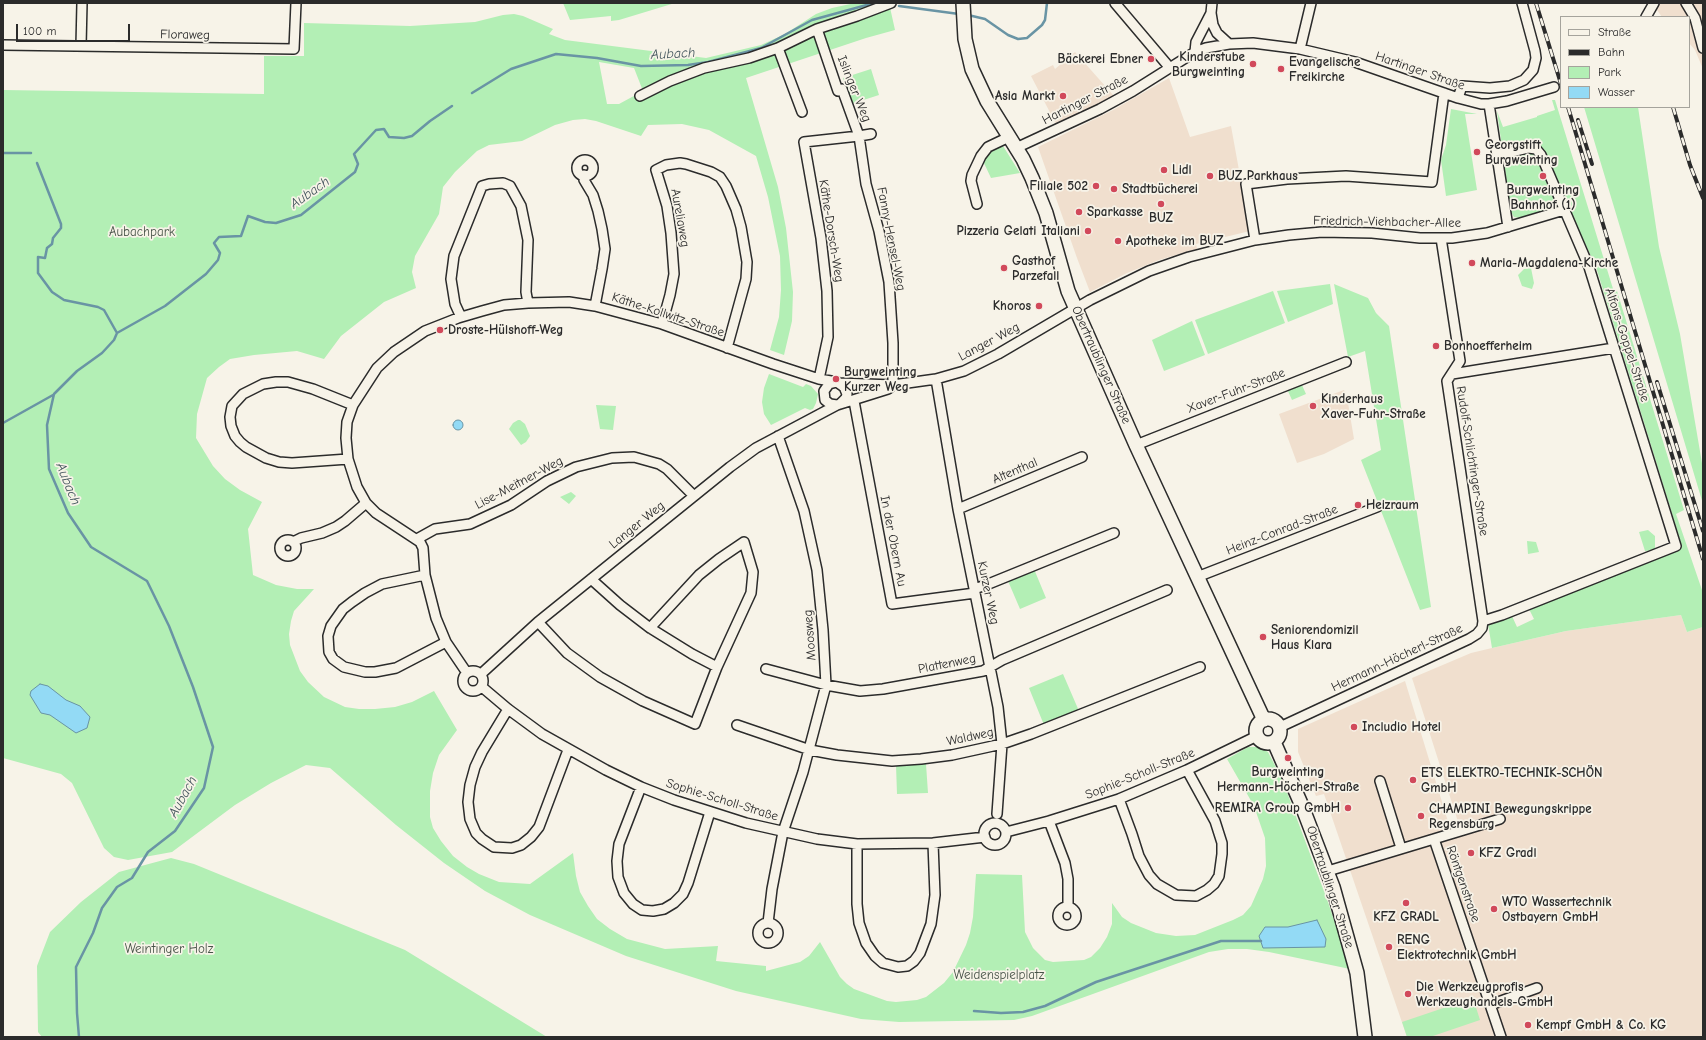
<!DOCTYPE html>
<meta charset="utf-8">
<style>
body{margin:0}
#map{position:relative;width:1706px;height:1040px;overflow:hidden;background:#f7f3e8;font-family:"Comic Neue",sans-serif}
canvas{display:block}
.frame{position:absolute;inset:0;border:4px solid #2b2b2b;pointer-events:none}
.legend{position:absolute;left:1560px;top:16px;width:130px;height:92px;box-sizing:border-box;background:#f7f3e8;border:1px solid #a5a39c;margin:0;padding:5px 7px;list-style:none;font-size:12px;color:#2b2b2b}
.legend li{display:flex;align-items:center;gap:8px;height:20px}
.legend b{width:20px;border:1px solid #a5a39c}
.scale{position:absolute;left:16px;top:24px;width:114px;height:18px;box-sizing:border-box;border:2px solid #2b2b2b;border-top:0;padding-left:5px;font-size:12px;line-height:14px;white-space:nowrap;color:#2b2b2b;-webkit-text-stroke:3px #f7f3e8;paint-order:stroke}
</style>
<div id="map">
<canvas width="1706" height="1040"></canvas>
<div class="frame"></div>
<ul class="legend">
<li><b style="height:5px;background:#f7f3e8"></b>Straße</li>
<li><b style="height:5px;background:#2b2b2b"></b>Bahn</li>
<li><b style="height:11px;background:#b3efb5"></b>Park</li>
<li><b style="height:11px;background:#93daf5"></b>Wasser</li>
</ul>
<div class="scale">100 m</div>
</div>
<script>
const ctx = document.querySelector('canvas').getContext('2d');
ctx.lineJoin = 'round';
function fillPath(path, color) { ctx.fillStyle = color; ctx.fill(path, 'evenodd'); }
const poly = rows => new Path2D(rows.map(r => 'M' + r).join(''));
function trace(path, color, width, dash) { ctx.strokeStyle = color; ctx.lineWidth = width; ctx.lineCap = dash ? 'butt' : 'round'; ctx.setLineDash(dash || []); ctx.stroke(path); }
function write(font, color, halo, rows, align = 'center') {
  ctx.font = font + ' "Comic Neue",sans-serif'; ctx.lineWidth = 3.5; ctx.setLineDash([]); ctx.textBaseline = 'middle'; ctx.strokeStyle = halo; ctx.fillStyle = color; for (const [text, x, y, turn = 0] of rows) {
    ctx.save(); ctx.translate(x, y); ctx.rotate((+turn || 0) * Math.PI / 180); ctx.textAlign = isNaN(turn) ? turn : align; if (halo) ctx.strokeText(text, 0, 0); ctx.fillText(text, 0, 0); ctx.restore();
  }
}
const built = poly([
 [1652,3,1703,3,1703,69,1695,50,1689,43,1689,17,1662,17],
 [1075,52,1114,96,1056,124,1031,76,1053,65,1055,69],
 [1169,78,1190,137,1231,126,1250,231,1196,244,1197,249,1159,260,1127,273,1090,292,1077,258,1038,147,1113,110],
 [1344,390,1347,397,1354,439,1324,454,1297,463,1279,414],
 [1681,615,1687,632,1703,627,1703,1037,1407,1037,1324,794,1316,796,1298,752,1298,729,1405,681,1450,828,1459,825,1412,678,1471,653,1492,648,1566,631]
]);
const green = poly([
 [563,3,675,3,619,20,611,21,611,16,570,20],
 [855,3,889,3,895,30,866,38,746,78,778,187,786,228,793,292,792,321,784,355,770,350,779,317,781,290,780,256,768,197,756,156,709,130,682,124,648,125,641,136,596,121,585,119,573,120,555,125,522,141,489,145,477,151,455,172,443,187,439,214,415,256,412,272,416,288,384,302,341,336,324,359,297,351,254,355,230,359,219,367,207,378,197,414,196,438,213,466,225,479,240,490,262,502,248,529,253,575,276,585,297,589,314,589,294,611,291,621,289,634,290,645,300,671,308,682,324,697,345,707,359,709,375,709,395,707,412,702,434,691,457,730,439,755,433,773,430,791,430,817,433,828,441,841,453,856,467,867,479,874,499,882,530,884,573,853,576,876,580,892,588,906,597,919,610,929,627,939,665,949,718,946,716,961,766,966,766,971,800,962,809,956,820,942,840,977,847,984,854,989,887,1001,896,1002,917,1000,926,997,944,983,953,972,966,945,970,933,973,917,976,874,1022,875,1025,932,1033,948,1045,960,1053,962,1084,960,1091,957,1100,948,1107,937,1112,924,1112,903,1122,917,1131,923,1156,933,1176,936,1195,935,1233,920,1243,915,1251,906,1263,879,1266,866,1265,838,1254,806,1227,759,1248,747,1259,747,1268,752,1282,779,1328,902,1350,969,1269,952,1247,949,1228,949,1209,952,1032,1016,1014,1020,899,1022,861,1019,736,991,626,956,530,915,485,891,444,863,396,825,330,768,306,765,271,783,235,805,172,852,128,860,114,857,104,848,72,783,61,774,3,758,3,90,264,94,264,56,304,56,304,23,410,26,475,22,503,15,514,14,523,16,553,29,549,34,565,40,706,58,761,45,785,34,816,14,832,8],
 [599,62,634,68,643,91,619,104,607,104],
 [871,69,879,95,851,104,843,78],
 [1552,100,1555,100,1614,292,1617,291,1684,510,1676,514,1703,593,1703,627,1687,632,1681,615,1566,631,1492,648,1488,624,1512,616,1517,627,1534,619,1529,609,1682,546,1596,267,1567,205,1520,218,1514,217,1511,212,1497,111,1503,127,1537,117,1537,116,1555,110],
 [1584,107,1638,107,1659,247,1680,334,1703,469,1703,504],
 [1451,109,1477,114,1465,114,1477,190,1446,196,1441,160,1446,145],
 [1003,146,1020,173,991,178,983,161,987,154,992,150],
 [1531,268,1534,283,1532,289,1522,286,1518,275,1524,269],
 [1330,284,1333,304,1288,322,1277,291],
 [1334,284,1368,298,1376,313,1389,326,1431,607,1420,610,1361,460,1381,450,1365,351,1348,357],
 [1273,291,1285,323,1208,354,1195,320],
 [1192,321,1205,355,1164,371,1152,340],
 [769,374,803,387,806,384,811,386,818,394,816,403,813,409,810,410,805,408,771,425,764,414,762,402,764,388],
 [1301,383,1306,394,1292,400,1287,389],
 [596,405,616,406,613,430,600,429],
 [518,420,520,420,525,424,530,436,526,442,521,445,509,429,513,423],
 [571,492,576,496,569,504,560,497],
 [1648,530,1655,536,1655,550,1645,551,1639,532],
 [1527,541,1536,542,1539,552,1528,554],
 [1034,569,1046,598,1020,609,1008,581],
 [1063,674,1079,711,1044,725,1029,688],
 [926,764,928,793,897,794,896,765],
 [171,858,194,864,405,950,547,1037,42,1037,38,1032,37,966,50,932,81,902,119,872],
 [1473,998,1480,1020,1430,1037,1407,1037,1402,1022]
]);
const water = poly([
 '453 425a5 5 0 1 1 10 0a5 5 0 1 1-10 0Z',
 [40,684,48,686,66,700,80,706,90,717,87,728,76,733,50,715,41,713,30,695,31,691,40,684],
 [1317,920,1326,939,1325,947,1263,948,1259,936,1265,927,1288,927,1317,920]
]);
const stream = poly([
 [899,6,959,14],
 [968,15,985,19,1008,35,1018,39,1027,38,1042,25,1045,20,1047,3],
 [472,93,511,69,556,54,597,58,641,66,688,65,708,62,761,48,812,20,874,3],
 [3,153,31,153],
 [37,163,61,224,61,228,53,238,52,244,47,248,45,258,38,257,38,273,52,292,64,300,98,307,104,310,117,333],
 [3,423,53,395],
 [974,1011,1001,1013,1023,1012,1045,1006,1096,982,1221,941,1261,941],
 [79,1037,77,1013,76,967,93,933,102,908,117,887,132,878,148,852,175,831,204,788,213,747,193,687,169,626,147,581,91,547,68,513,49,469,47,425,54,394,77,371,102,353,114,340,117,333,165,306,206,274,218,260,220,253,214,243,219,237,241,236,248,216,265,222,276,223,301,215,355,172,358,164,354,154,376,130,384,129,389,137,404,138,412,136,430,121,452,106]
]);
const street = poly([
 [1115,3,1170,68],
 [1686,3,1695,18,1703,48],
 [1211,13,1213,25,1217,33,1229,44],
 [1646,17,1654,3],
 [817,29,838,91,842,89,859,136,804,142,821,238,827,291,828,337,819,379],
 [3,45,294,49,296,3],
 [81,46,82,3],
 [1300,49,1311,3],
 [1195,52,1196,42,1211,13,1212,3],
 [640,96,670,81,704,68,749,58,778,48],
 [1458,98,1462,86,1490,88,1510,86,1524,80,1533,70,1536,58,1535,51,1522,3],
 [1489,104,1508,227],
 [802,112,778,48,817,29,857,16,891,3],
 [871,134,859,136,866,184,879,231,889,282,893,343,893,385],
 [1016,148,1100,109,1133,91,1195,52,1206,48,1229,44,1253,43,1300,49,1355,62,1458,98,1481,104,1489,104,1507,101,1554,87],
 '577 168a8 8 0 1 1 16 0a8 8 0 1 1-16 0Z',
 [584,175,584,180,593,195,598,211,602,229,605,249,602,269,595,306],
 [977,204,971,181,972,175,981,156,988,147,1009,137],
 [1255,240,1246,184,1287,179,1346,176,1432,182,1444,93],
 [461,317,455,304,451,279,454,256,482,186,489,184,503,183,510,186,521,206,528,240,526,292,528,303],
 [662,324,670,295,674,274,671,233,667,206,656,170,666,165,680,163,686,164,711,172,720,177,726,186,736,209,741,227,747,262,746,279,727,348],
 [1452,374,1614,348],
 [936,379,958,509,998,707,1002,744,997,814],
 [839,383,893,385],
 [854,401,892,604,975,593],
 [840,404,846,398,847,394,844,387,837,382,829,384,824,391,825,400,830,404,837,405,888,389,893,385,936,379,964,371,998,354,1090,300,1149,271,1189,257,1255,240,1289,235,1322,232,1372,233,1420,238,1452,238,1487,233,1564,210],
 [1136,445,1346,362],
 [348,459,292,463,279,462,266,458,246,447,240,442,235,436,231,426,230,417,232,406,243,394,263,384,276,382,288,382,313,389,353,405],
 [958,509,1082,457],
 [417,539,435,529,470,524,511,505,547,481,576,467,612,458,634,457,659,464,667,469,694,496],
 '280 548a8 8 0 1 1 16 0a8 8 0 1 1-16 0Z',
 [293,542,301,538,322,533,336,527,345,521,366,503],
 [425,575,382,584,365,593,352,602,343,609,331,626,328,636,329,652,333,659,344,667,365,672,375,672,396,668,446,642],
 [1197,577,1377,507],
 [591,579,620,605,650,628,692,654,717,667],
 [974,589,986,585,1114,533],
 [1483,621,1502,615,1676,546,1589,267,1541,155,1536,149,1528,148,1498,155],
 [538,622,567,653,600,677,643,701,695,724,717,667,751,593,753,572,744,542,719,559,699,575,650,628],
 [766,669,826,685,860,691,883,689,983,671,1002,660,1167,590],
 '463 681a10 10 0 1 1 20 0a10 10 0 1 1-20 0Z',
 [467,673,446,642,436,618,425,575,423,548,420,542,376,513,366,503,357,487,348,459,346,438,347,422,353,405,377,368,394,352,425,331,458,318,482,311,504,305,528,303,569,302,595,306,662,324,773,364,819,379,837,382],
 [481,674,538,622,730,467,756,448,837,405],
 [482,687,508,709,542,734,606,770,641,787,674,800,746,823,817,839,857,844,933,843,985,837],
 [508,709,482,752,475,767,470,785,468,802,470,819,476,833,482,839,494,847,512,848,521,845,531,837,539,827,568,750],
 [737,725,810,750,837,755,892,761,921,759,952,755,1002,744,1031,734,1200,667],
 [1280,727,1469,639,1477,634,1482,628,1483,621,1447,381,1460,361,1441,238],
 [1380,781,1401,848],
 [641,787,619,844,617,861,618,877,624,893,633,904,642,910,653,911,664,909,674,903,683,894,688,883,710,812],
 [1119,799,1132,834,1139,856,1149,875,1157,884,1176,895,1196,896,1207,890,1214,884,1219,876,1222,854,1222,843,1215,821,1187,770],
 [1049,821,1065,863,1068,879,1068,907],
 '984 834a11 11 0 1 1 22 0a11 11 0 1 1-22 0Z',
 [1006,832,1049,821,1119,799,1187,770,1257,736],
 [1434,839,1501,1037],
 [857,844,857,904,859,923,866,943,875,956,883,963,898,967,907,966,914,961,920,953,931,924,935,895,933,843],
 [1328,871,1500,819],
 '1058 916a9 9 0 1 1 18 0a9 9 0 1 1-18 0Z',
 [768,923,772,889,783,832,803,772,826,685,823,630,817,570,804,511,778,436],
 '758 933a10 10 0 1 1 20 0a10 10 0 1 1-20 0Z',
 [1490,1005,1537,988]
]);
const secondary = poly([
 [963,3,965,39,972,69,987,101,1023,159,1032,178,1046,213,1068,291,1136,445,1264,720],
 '1256 731a12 12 0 1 1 24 0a12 12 0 1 1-24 0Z',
 [1274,742,1302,806,1333,887,1357,973,1365,1037]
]);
const rail = poly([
 [1536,3,1561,84],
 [1568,107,1703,559],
 [1673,107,1690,165,1703,198],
 [1578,120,1592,164],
 [1657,382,1703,531]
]);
const markers = [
 [1151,59,4,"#d1495b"],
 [1253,64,4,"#d1495b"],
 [1281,69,4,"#d1495b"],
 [1063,96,4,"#d1495b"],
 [1477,152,4,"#d1495b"],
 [1164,170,4,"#d1495b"],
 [1210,176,4,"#d1495b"],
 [1543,176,4,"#d1495b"],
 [1096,186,4,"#d1495b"],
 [1114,189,4,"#d1495b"],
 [1161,204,4,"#d1495b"],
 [1079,212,4,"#d1495b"],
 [1088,231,4,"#d1495b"],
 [1118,241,4,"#d1495b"],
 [1472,263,4,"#d1495b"],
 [1004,268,4,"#d1495b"],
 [1039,306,4,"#d1495b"],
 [440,330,4,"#d1495b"],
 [1436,346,4,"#d1495b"],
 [836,379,4,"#d1495b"],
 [1313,406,4,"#d1495b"],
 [1358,505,4,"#d1495b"],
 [1263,637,4,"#d1495b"],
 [1354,727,4,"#d1495b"],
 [1288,758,4,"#d1495b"],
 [1413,780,4,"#d1495b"],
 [1348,808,4,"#d1495b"],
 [1421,816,4,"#d1495b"],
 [1471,853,4,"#d1495b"],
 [1406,903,4,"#d1495b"],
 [1494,909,4,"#d1495b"],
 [1389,947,4,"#d1495b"],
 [1408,994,4,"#d1495b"],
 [1528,1025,4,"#d1495b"]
];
const streetNames = [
 ["Floraweg",185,35,1],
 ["Hartinger Straße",1420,71,19],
 ["Islinger Weg",854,89,68],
 ["Hartinger Straße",1085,100,-27],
 ["Aureliaweg",680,218,80],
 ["Friedrich-Viehbacher-Allee",1387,222,1],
 ["Käthe-Dorsch-Weg",831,231,81],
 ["Fanny-Hensel-Weg",891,239,79],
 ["Käthe-Kollwitz-Straße",668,315,18],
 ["Langer Weg",989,342,-28],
 ["Alfons-Goppel-Straße",1627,345,72],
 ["Obertraublinger Straße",1101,365,66],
 ["Xaver-Fuhr-Straße",1236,391,-21],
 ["Rudolf-Schlichtinger-Straße",1472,461,81],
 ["Altenthal",1015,471,-23],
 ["Lise-Meitner-Weg",519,483,-28],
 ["Langer Weg",637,525,-39],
 ["Heinz-Conrad-Straße",1282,530,-21],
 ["In der Obern Au",893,541,79],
 ["Kurzer Weg",988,593,78],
 ["Moosweg",810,635,-94],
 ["Hermann-Höcherl-Straße",1397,658,-25],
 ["Plattenweg",947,664,-11],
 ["Waldweg",970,737,-12],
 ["Sophie-Scholl-Straße",1140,774,-22],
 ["Sophie-Scholl-Straße",722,800,17],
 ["Röntgenstraße",1463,884,71],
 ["Obertraublinger Straße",1330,887,72]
];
const poiNames = [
 ["Kinderstube",1245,57,"right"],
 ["Burgweinting",1245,72,"right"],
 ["Bäckerei Ebner",1143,59,"right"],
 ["Evangelische",1289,62],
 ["Freikirche",1289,77],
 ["Asia Markt",1055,96,"right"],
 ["Georgstift",1485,145],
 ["Burgweinting",1485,160],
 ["Lidl",1172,170],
 ["BUZ Parkhaus",1218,176],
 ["Filiale 502",1088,186,"right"],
 ["Stadtbücherei",1122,189],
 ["Burgweinting",1543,190,"center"],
 ["Bahnhof (1)",1543,205,"center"],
 ["Sparkasse",1087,212],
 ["BUZ",1161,218,"center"],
 ["Pizzeria Gelati Italiani",1080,231,"right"],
 ["Apotheke im BUZ",1126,241],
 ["Gasthof",1012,261],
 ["Parzefall",1012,276],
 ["Maria-Magdalena-Kirche",1480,263],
 ["Khoros",1031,306,"right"],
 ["Droste-Hülshoff-Weg",448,330],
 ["Bonhoefferheim",1444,346],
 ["Burgweinting",844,372],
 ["Kurzer Weg",844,387],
 ["Kinderhaus",1321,399],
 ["Xaver-Fuhr-Straße",1321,414],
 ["Heizraum",1366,505],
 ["Seniorendomizil",1271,630],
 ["Haus Klara",1271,645],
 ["Includio Hotel",1362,727],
 ["Burgweinting",1288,772,"center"],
 ["Hermann-Höcherl-Straße",1288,787,"center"],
 ["ETS ELEKTRO-TECHNIK-SCHÖN",1421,773],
 ["GmbH",1421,788],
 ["REMIRA Group GmbH",1340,808,"right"],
 ["CHAMPINI Bewegungskrippe",1429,809],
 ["Regensburg",1429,824],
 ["KFZ Gradl",1479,853],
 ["WTO Wassertechnik",1502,902],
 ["Ostbayern GmbH",1502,917],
 ["KFZ GRADL",1406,917,"center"],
 ["RENG",1397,940],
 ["Elektrotechnik GmbH",1397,955],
 ["Die Werkzeugprofis",1416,987],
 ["Werkzeughandels-GmbH",1416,1002],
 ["Kempf GmbH & Co. KG",1536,1025]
];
const parkNames = [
 ["Aubachpark",142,232],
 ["Weintinger Holz",169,949],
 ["Weidenspielplatz",999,975]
];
const waterNames = [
 ["Aubach",673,54,-3],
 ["Aubach",310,193,-35],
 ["Aubach",68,484,68],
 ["Aubach",183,797,-61]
];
fillPath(built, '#f0dfce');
fillPath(green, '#b3efb5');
fillPath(water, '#93daf5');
trace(water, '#6994a4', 1);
trace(stream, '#6994a4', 2.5);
trace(street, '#2b2b2b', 12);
trace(secondary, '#2b2b2b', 16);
trace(street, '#f7f3e8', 9);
trace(secondary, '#f7f3e8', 13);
trace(rail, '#2b2b2b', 4);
trace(rail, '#f7f3e8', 2.5, [8]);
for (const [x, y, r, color] of markers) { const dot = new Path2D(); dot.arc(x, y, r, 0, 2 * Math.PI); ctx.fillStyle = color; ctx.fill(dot); trace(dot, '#f7f3e8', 1.5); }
write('13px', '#2b2b2b', '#f7f3e8', streetNames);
write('bold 13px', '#2b2b2b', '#f7f3e8', poiNames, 'left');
write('13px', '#465247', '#f7f3e8', parkNames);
write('italic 14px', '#45575e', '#f7f3e8', waterNames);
</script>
